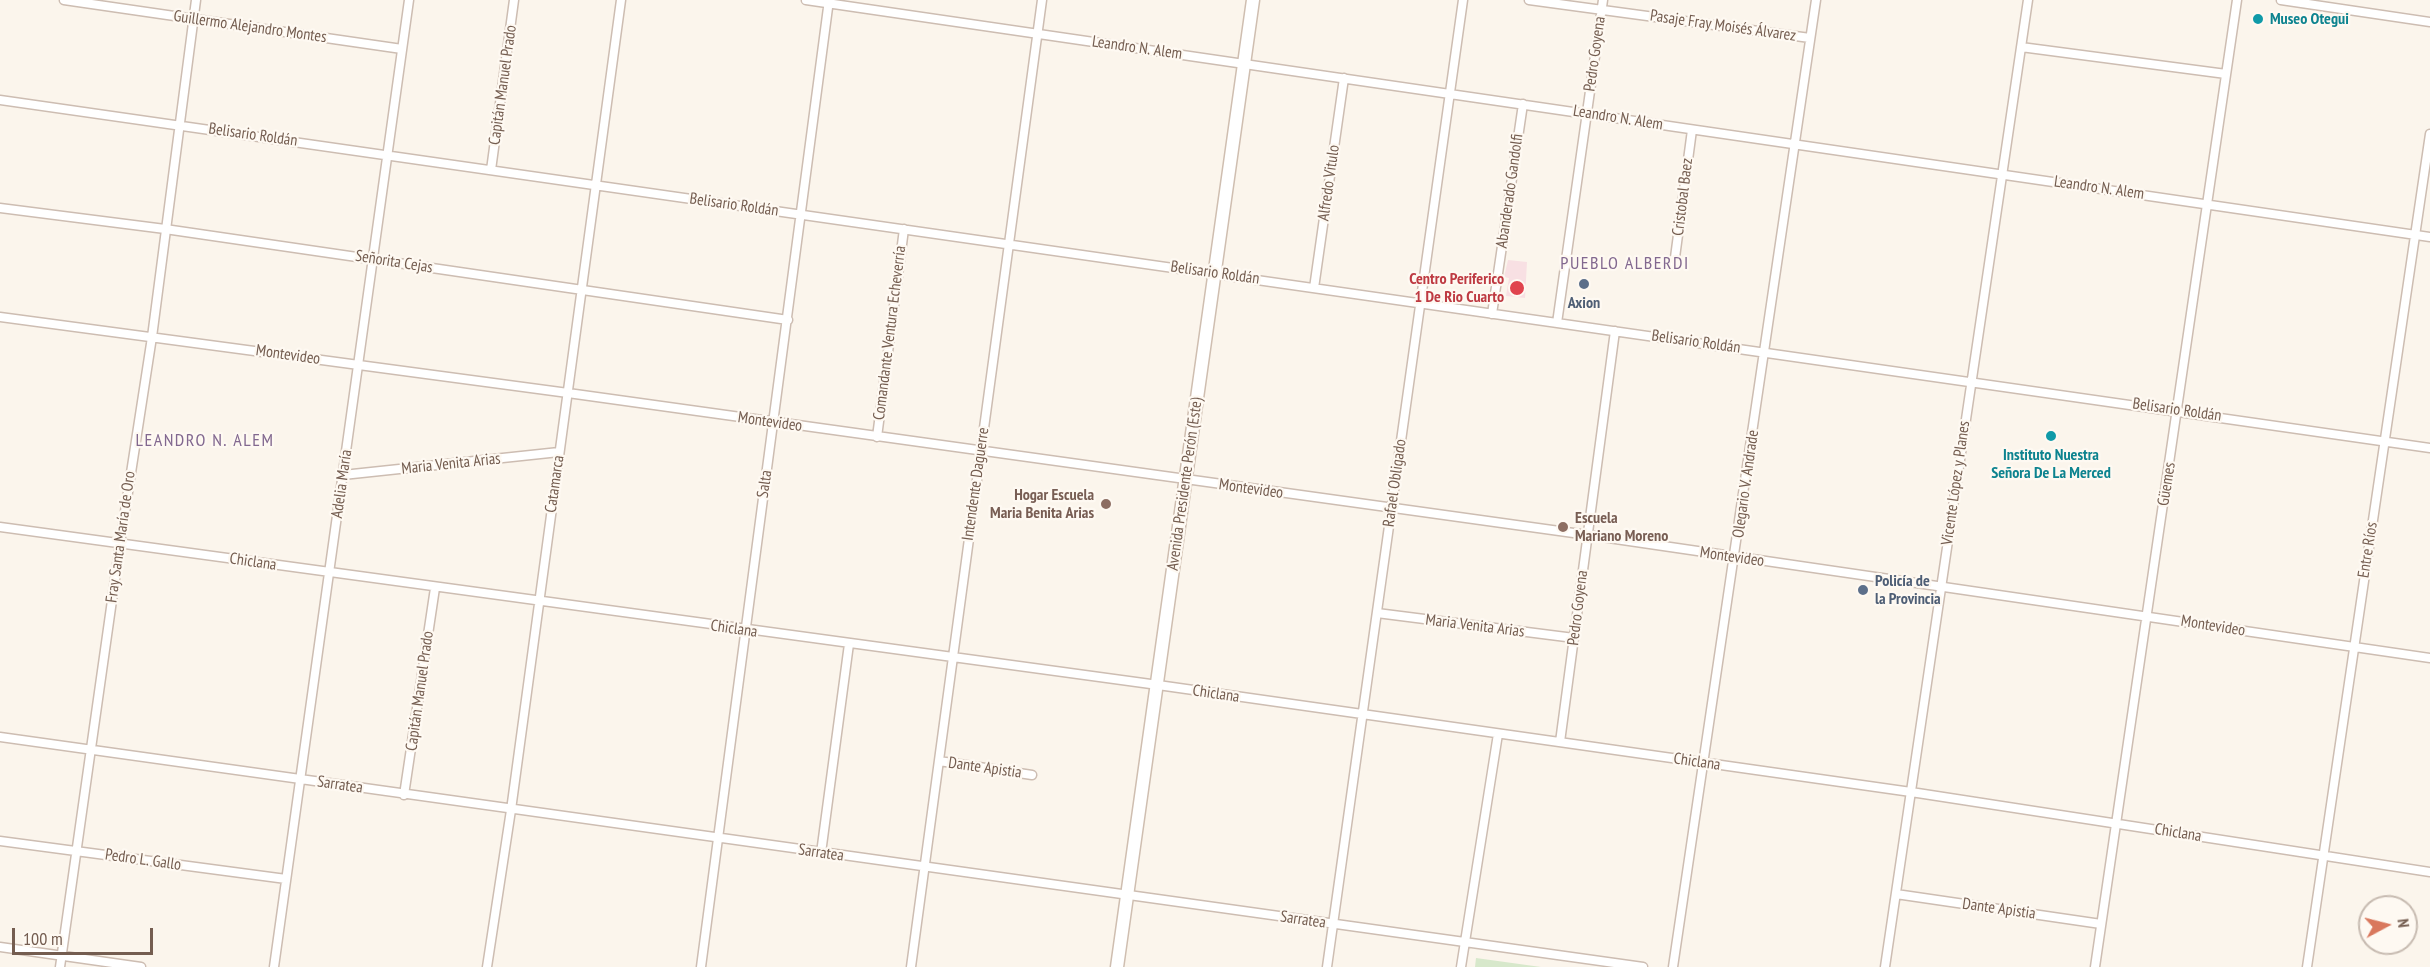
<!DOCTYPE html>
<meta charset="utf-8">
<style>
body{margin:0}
#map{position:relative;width:2430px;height:967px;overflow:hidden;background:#fbf5ec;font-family:"PT Sans Narrow",sans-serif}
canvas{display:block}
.north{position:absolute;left:2358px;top:895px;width:60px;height:60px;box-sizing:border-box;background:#fef9f2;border:2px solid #c7bbb1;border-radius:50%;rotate:83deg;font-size:16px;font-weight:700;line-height:24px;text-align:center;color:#745d50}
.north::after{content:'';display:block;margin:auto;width:21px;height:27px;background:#d9785d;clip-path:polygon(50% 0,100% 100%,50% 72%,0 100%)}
.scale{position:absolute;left:12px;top:928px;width:141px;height:27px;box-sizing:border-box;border:3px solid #745d50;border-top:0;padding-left:8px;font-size:18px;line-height:21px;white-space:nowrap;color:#745d50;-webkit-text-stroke:4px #fef9f2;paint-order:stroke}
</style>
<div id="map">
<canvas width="2430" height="967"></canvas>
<div class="north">N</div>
<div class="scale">100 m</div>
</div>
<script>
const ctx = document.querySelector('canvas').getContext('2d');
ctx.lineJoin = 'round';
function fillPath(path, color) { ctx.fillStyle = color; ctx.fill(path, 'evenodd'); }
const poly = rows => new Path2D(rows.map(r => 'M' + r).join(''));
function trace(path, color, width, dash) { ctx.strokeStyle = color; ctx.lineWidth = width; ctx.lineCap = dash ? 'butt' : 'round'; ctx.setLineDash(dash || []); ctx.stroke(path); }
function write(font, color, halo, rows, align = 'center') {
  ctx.font = font + ' "PT Sans Narrow",sans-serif'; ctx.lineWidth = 4.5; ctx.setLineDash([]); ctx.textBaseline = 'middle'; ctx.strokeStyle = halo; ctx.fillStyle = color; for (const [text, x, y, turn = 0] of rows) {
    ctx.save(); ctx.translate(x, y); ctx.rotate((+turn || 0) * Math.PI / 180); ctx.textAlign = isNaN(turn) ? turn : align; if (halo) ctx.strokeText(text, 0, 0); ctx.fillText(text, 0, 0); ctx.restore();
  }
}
const medical = poly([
 [1508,260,1527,262,1525,298,1506,296,1509,278,1504,277]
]);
const green = poly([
 [1476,958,1541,967,1475,967]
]);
const street = poly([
 [64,0,402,49],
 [806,0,2430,237],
 [1529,0,1810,38],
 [2281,0,2430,22],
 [2021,47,2226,74],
 [0,100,2430,448],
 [491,170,514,0],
 [0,208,165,229,788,320],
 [1674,265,1692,130],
 [1314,288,1344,78],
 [1492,314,1523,104],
 [0,317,568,393,1588,535,2430,658],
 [1557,323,1603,0],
 [877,437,904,229],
 [343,475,559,452],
 [0,527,1158,685,1911,792,2430,872],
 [1377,613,1574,638],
 [0,737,1643,967],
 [1560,742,1615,331],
 [939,761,1032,775],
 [404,795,435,588],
 [0,841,286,879],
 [821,853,849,644],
 [1896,894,2101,924],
 [0,947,141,967],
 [60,967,120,544,152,337,196,0],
 [274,967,409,0],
 [487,967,511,810,621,0],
 [701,967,829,0],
 [911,967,1042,0],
 [1327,967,1463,0],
 [1461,967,1498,734],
 [1673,967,1816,0],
 [1885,967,2028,0],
 [2095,967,2237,0],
 [2307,967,2430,134]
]);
const secondary = poly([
 [1117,967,1253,0]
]);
const markers = [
 [2258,19,6,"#0f9aa8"],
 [1584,284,6,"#5c6f8a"],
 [1517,288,8,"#e0444e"],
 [2051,436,6,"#0f9aa8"],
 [1106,504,6,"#8d6e63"],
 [1563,527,6,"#8d6e63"],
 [1863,590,6,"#5c6f8a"]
];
const cultureNames = [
 ["Museo Otegui",2270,19],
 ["Instituto Nuestra",2051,455,"center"],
 ["Señora De La Merced",2051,473,"center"]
];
const streetNames = [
 ["Pasaje Fray Moisés Álvarez",1723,26,8],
 ["Guillermo Alejandro Montes",250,27,8],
 ["Leandro N. Alem",1137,48,8],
 ["Pedro Goyena",1595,54,-82],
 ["Capitán Manuel Prado",503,85,-82],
 ["Leandro N. Alem",1618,118,9],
 ["Belisario Roldán",253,135,8],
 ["Alfredo Vitulo",1329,183,-82],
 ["Leandro N. Alem",2099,188,8],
 ["Abanderado Gandolfi",1510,191,-82],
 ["Cristobal Baez",1683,197,-83],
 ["Belisario Roldán",734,205,8],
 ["Señorita Cejas",394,262,9],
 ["Belisario Roldán",1215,273,8],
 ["Comandante Ventura Echeverría",890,333,-83],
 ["Belisario Roldán",1696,342,8],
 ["Montevideo",288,355,8],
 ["Belisario Roldán",2177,410,8],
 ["Montevideo",770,422,8],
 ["Maria Venita Arias",451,464,-6],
 ["Rafael Obligado",1395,483,-82],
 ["Vicente López y Planes",1956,483,-82],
 ["Adelia María",342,484,-82],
 ["Catamarca",555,484,-82],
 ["Salta",765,484,-82],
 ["Intendente Daguerre",976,484,-82],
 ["Avenida Presidente Perón (Este)",1185,484,-82],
 ["Olegario V. Andrade",1746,484,-82],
 ["Güemes",2167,484,-81],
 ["Montevideo",1251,489,8],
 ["Fray Santa María de Oro",121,537,-82],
 ["Entre Ríos",2368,550,-81],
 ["Montevideo",1732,557,8],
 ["Chiclana",253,562,8],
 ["Pedro Goyena",1578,608,-83],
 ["Maria Venita Arias",1475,626,7],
 ["Montevideo",2213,626,9],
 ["Chiclana",734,629,8],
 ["Capitán Manuel Prado",420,691,-82],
 ["Chiclana",1216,694,8],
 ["Chiclana",1697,762,8],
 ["Dante Apistia",985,768,8],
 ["Sarratea",340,785,8],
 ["Chiclana",2178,833,9],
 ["Sarratea",821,853,8],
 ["Pedro L. Gallo",143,860,8],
 ["Dante Apistia",1999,909,8],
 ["Sarratea",1303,920,8]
];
const healthNames = [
 ["Centro Periferico",1504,279],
 ["1 De Rio Cuarto",1504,297]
];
const serviceNames = [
 ["Axion",1584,303],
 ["Policía de",1875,581,"left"],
 ["la Provincia",1875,599,"left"]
];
const educationNames = [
 ["Hogar Escuela",1094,495],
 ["Maria Benita Arias",1094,513],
 ["Escuela",1575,518,"left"],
 ["Mariano Moreno",1575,536,"left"]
];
const neighbourhoodNames = [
 ["PUEBLO ALBERDI",1625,264],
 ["LEANDRO N. ALEM",205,441]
];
fillPath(medical, '#f8e0e3');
fillPath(green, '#d7e8cb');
trace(street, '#cdbdb2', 11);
trace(secondary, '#cfbeb0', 15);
trace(street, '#fff', 8);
trace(secondary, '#fff', 12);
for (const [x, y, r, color] of markers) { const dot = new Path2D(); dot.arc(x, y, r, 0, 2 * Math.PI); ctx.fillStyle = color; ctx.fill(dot); trace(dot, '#fef9f2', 2); }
write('bold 16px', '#0d838f', '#fef9f2', cultureNames, 'left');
write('16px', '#745d50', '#fef9f2', streetNames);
write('bold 16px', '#be3a42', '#fef9f2', healthNames, 'right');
write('bold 16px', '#4e5e75', '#fef9f2', serviceNames);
write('bold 16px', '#785e54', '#fef9f2', educationNames, 'right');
ctx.letterSpacing = '1.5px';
write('18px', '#82688f', '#fef9f2', neighbourhoodNames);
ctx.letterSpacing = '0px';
</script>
